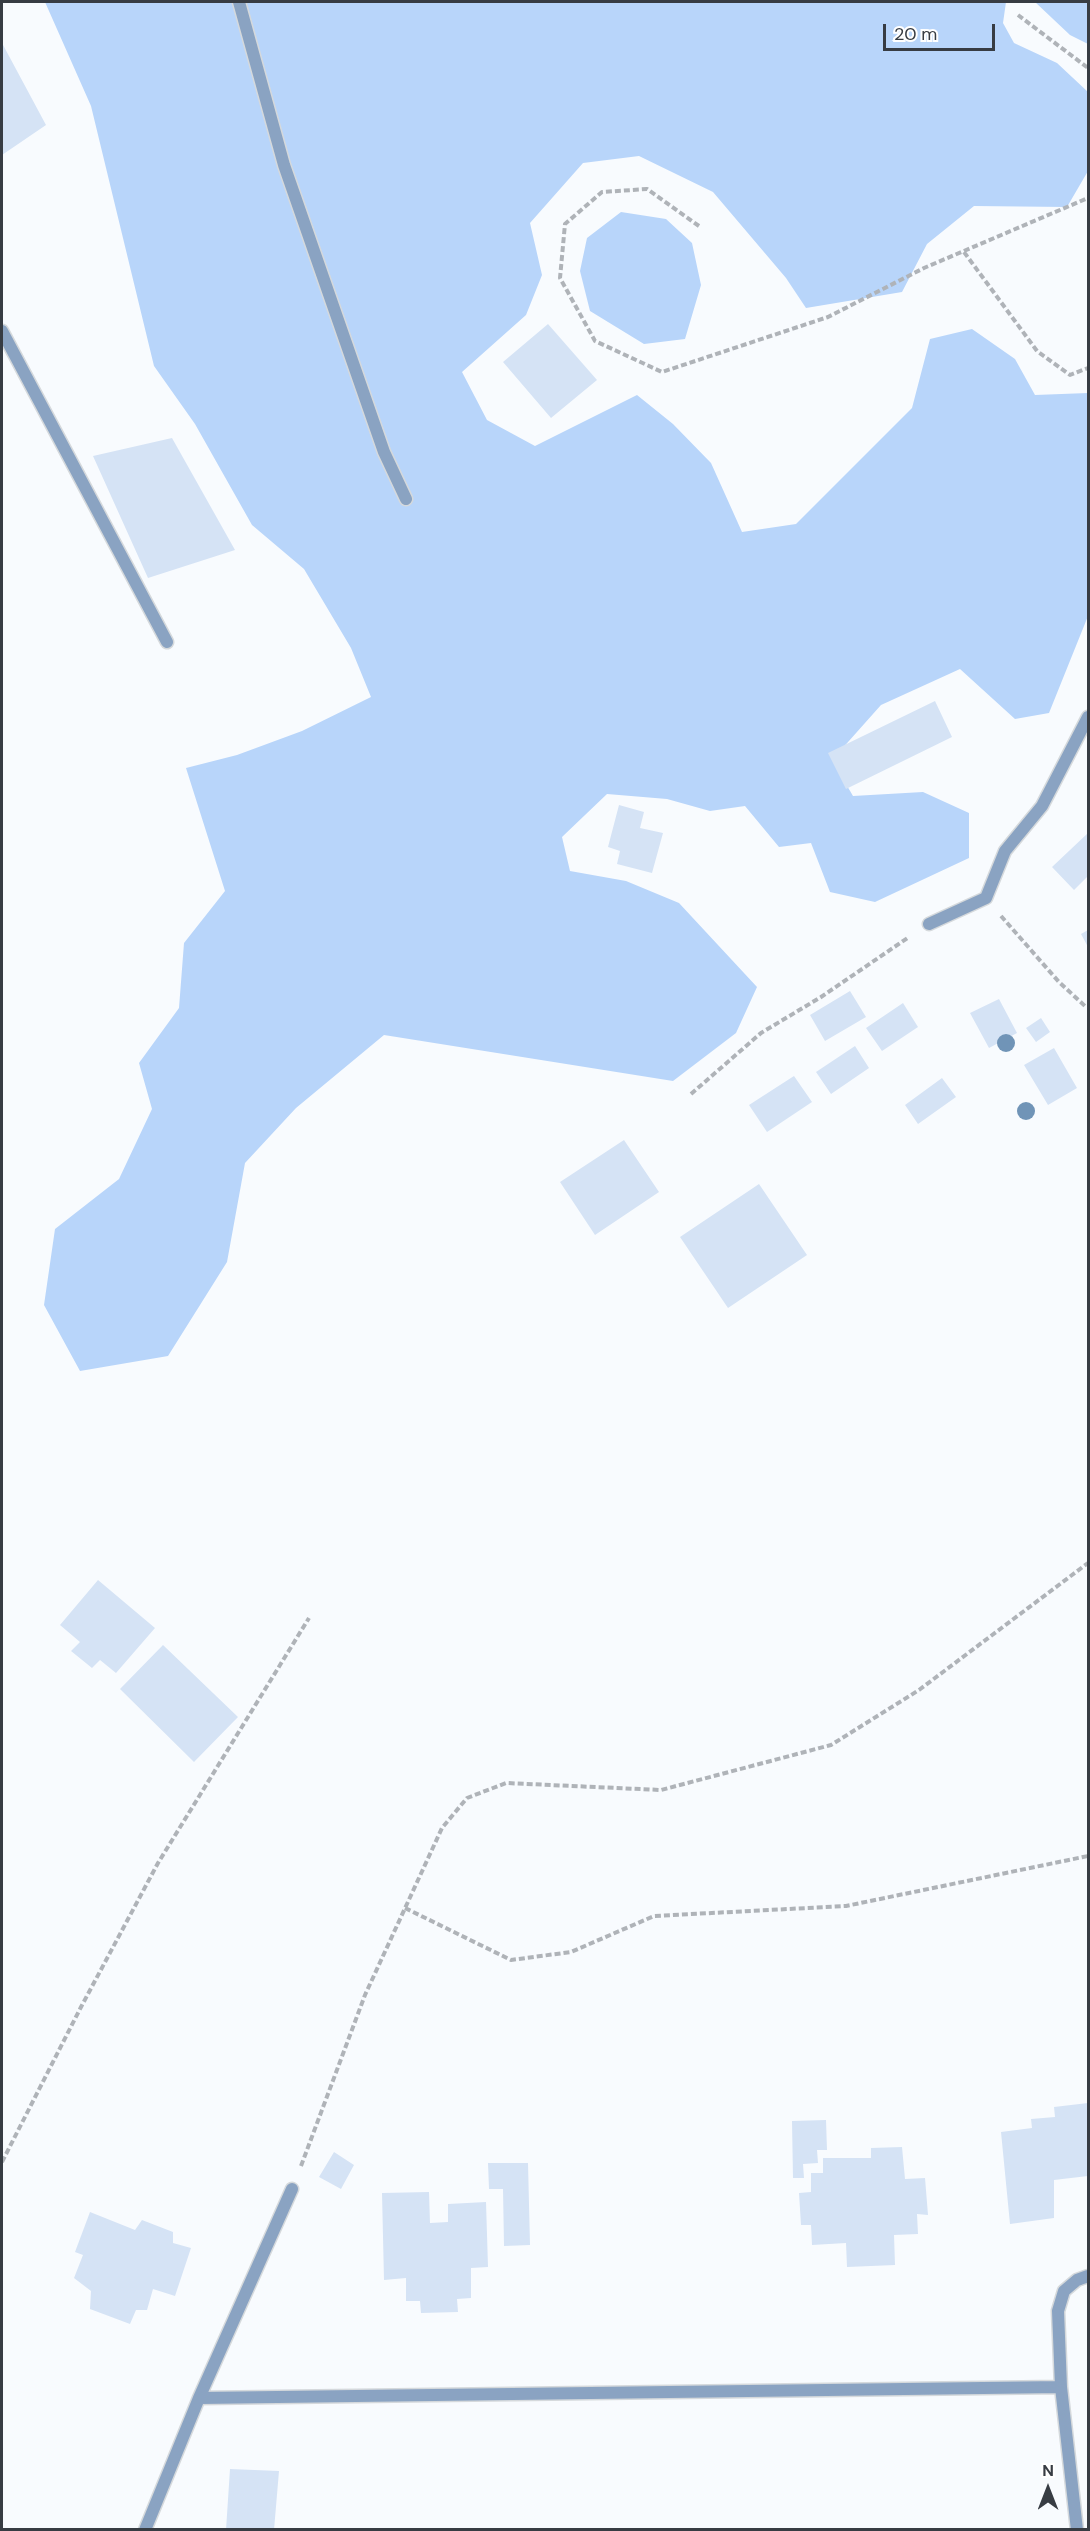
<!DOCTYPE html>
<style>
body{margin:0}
#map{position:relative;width:1090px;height:2531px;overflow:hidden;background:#f8fbfe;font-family:"DM Sans",sans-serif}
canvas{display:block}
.frame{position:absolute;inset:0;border:3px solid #373c43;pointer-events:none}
.north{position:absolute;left:1018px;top:2459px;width:60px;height:60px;-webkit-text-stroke:4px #fff;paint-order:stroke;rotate:0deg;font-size:16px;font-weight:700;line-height:24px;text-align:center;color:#373c43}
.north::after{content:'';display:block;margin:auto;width:21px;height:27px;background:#373c43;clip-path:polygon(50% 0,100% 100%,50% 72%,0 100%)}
.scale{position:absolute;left:883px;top:24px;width:112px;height:27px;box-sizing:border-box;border:3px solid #373c43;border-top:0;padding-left:8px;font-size:18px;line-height:21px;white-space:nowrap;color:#373c43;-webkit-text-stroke:4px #fff;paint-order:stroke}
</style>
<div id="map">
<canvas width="1090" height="2531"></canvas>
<div class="frame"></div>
<div class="north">N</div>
<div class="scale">20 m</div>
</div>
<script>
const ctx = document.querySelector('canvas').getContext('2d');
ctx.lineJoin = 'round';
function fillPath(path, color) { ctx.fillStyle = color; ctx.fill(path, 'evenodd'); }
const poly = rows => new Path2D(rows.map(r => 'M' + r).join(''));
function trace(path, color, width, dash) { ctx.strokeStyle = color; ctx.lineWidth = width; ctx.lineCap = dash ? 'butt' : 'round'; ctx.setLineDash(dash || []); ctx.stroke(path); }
const green = poly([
 [45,2,1006,2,1003,23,1014,43,1057,63,1088,92,1088,171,1067,207,974,206,927,244,902,292,806,308,786,278,713,192,639,156,583,163,530,223,542,275,526,315,462,372,487,420,535,446,637,395,673,424,711,463,742,532,796,524,912,408,930,339,972,329,1015,359,1035,395,1088,393,1088,616,1049,713,1015,719,960,669,881,705,832,760,853,796,923,792,969,813,969,858,875,902,830,892,811,843,779,847,745,806,710,811,667,799,607,794,562,837,570,871,626,881,679,903,757,987,736,1033,673,1081,384,1035,296,1108,245,1163,227,1262,168,1356,80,1371,44,1305,55,1229,119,1179,152,1109,139,1063,179,1008,184,943,225,891,186,768,237,755,302,731,371,697,351,648,304,569,252,525,195,424,154,366,91,106],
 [1035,2,1088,2,1088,44,1070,35],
 [621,212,666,219,692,243,701,285,685,339,644,344,590,311,580,271,587,238]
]);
const building = poly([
 [2,43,46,125,2,155],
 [548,324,597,380,551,418,503,362],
 [172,438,235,550,148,578,93,456],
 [935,701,952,737,846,789,828,753],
 [619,805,644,812,640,828,663,833,652,873,617,864,620,851,608,847],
 [1088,833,1088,876,1074,890,1052,867],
 [1088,930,1088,947,1081,934],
 [850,991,866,1017,825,1041,810,1015],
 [999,999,1017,1033,989,1048,970,1013],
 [903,1003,918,1027,882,1051,866,1028],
 [1041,1018,1050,1032,1036,1042,1026,1028],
 [855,1046,869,1068,831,1094,816,1072],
 [1054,1048,1077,1088,1048,1105,1024,1065],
 [794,1076,812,1102,767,1132,749,1105],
 [942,1078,956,1097,918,1124,905,1105],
 [624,1140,659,1192,595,1235,560,1182],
 [759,1184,807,1255,728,1308,680,1237],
 [98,1580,155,1628,116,1673,100,1660,92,1668,71,1651,80,1642,60,1625],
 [163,1645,238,1717,194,1762,120,1689],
 [1088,2103,1088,2176,1054,2180,1054,2218,1010,2224,1001,2132,1032,2128,1031,2119,1055,2117,1054,2107],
 [826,2120,827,2150,817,2150,818,2163,803,2164,804,2178,793,2178,792,2121],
 [902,2147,905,2179,925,2178,928,2215,917,2214,918,2234,894,2235,895,2265,847,2267,846,2243,812,2245,811,2225,801,2225,799,2193,811,2192,811,2173,823,2173,823,2158,871,2158,871,2148],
 [334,2152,354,2165,341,2189,319,2177],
 [488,2163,528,2163,530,2245,504,2246,503,2189,489,2189],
 [429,2192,430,2223,448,2222,448,2204,486,2202,488,2267,471,2268,471,2298,457,2299,458,2312,421,2313,420,2301,406,2301,406,2278,384,2280,382,2193],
 [90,2212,135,2230,142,2220,173,2232,173,2243,191,2248,175,2296,153,2289,147,2310,136,2310,130,2324,90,2309,91,2291,74,2278,83,2255,75,2252],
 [230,2469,279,2471,274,2530,226,2530]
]);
const path = poly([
 [1018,15,1088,68],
 [699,226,647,189,602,192,565,224,560,278,595,341,662,372,828,317,924,268,1088,198],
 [964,252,1037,351,1070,375,1088,368],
 [1001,916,1059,982,1086,1007],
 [691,1094,761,1033,821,997,909,937],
 [405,1908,511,1960,571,1952,654,1916,846,1906,1088,1856],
 [2,2162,81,2007,158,1863,309,1618],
 [301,2166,365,1995,442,1828,467,1798,506,1783,661,1790,831,1745,919,1690,1088,1563]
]);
const service = poly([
 [239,2,284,165,384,452,406,499]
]);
const minor = poly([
 [2,331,167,642],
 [929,924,986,898,1005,851,1042,806,1088,717],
 [199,2398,1061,2387],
 [145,2530,199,2398,292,2189],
 [1077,2530,1061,2387,1058,2311,1064,2291,1077,2280,1088,2276]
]);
const trees = [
 [1006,1043],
 [1026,1111]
];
fillPath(green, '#b8d5fa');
fillPath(building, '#d5e3f5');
trace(service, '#d5d9dc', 15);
trace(minor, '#d5d9dc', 15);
trace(path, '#afb3b8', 4, [6, 3]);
trace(service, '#8aa3c2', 12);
trace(minor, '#8aa3c2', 12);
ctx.fillStyle = '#7094b7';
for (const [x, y] of trees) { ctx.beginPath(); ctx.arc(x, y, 9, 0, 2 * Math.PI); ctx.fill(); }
</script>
